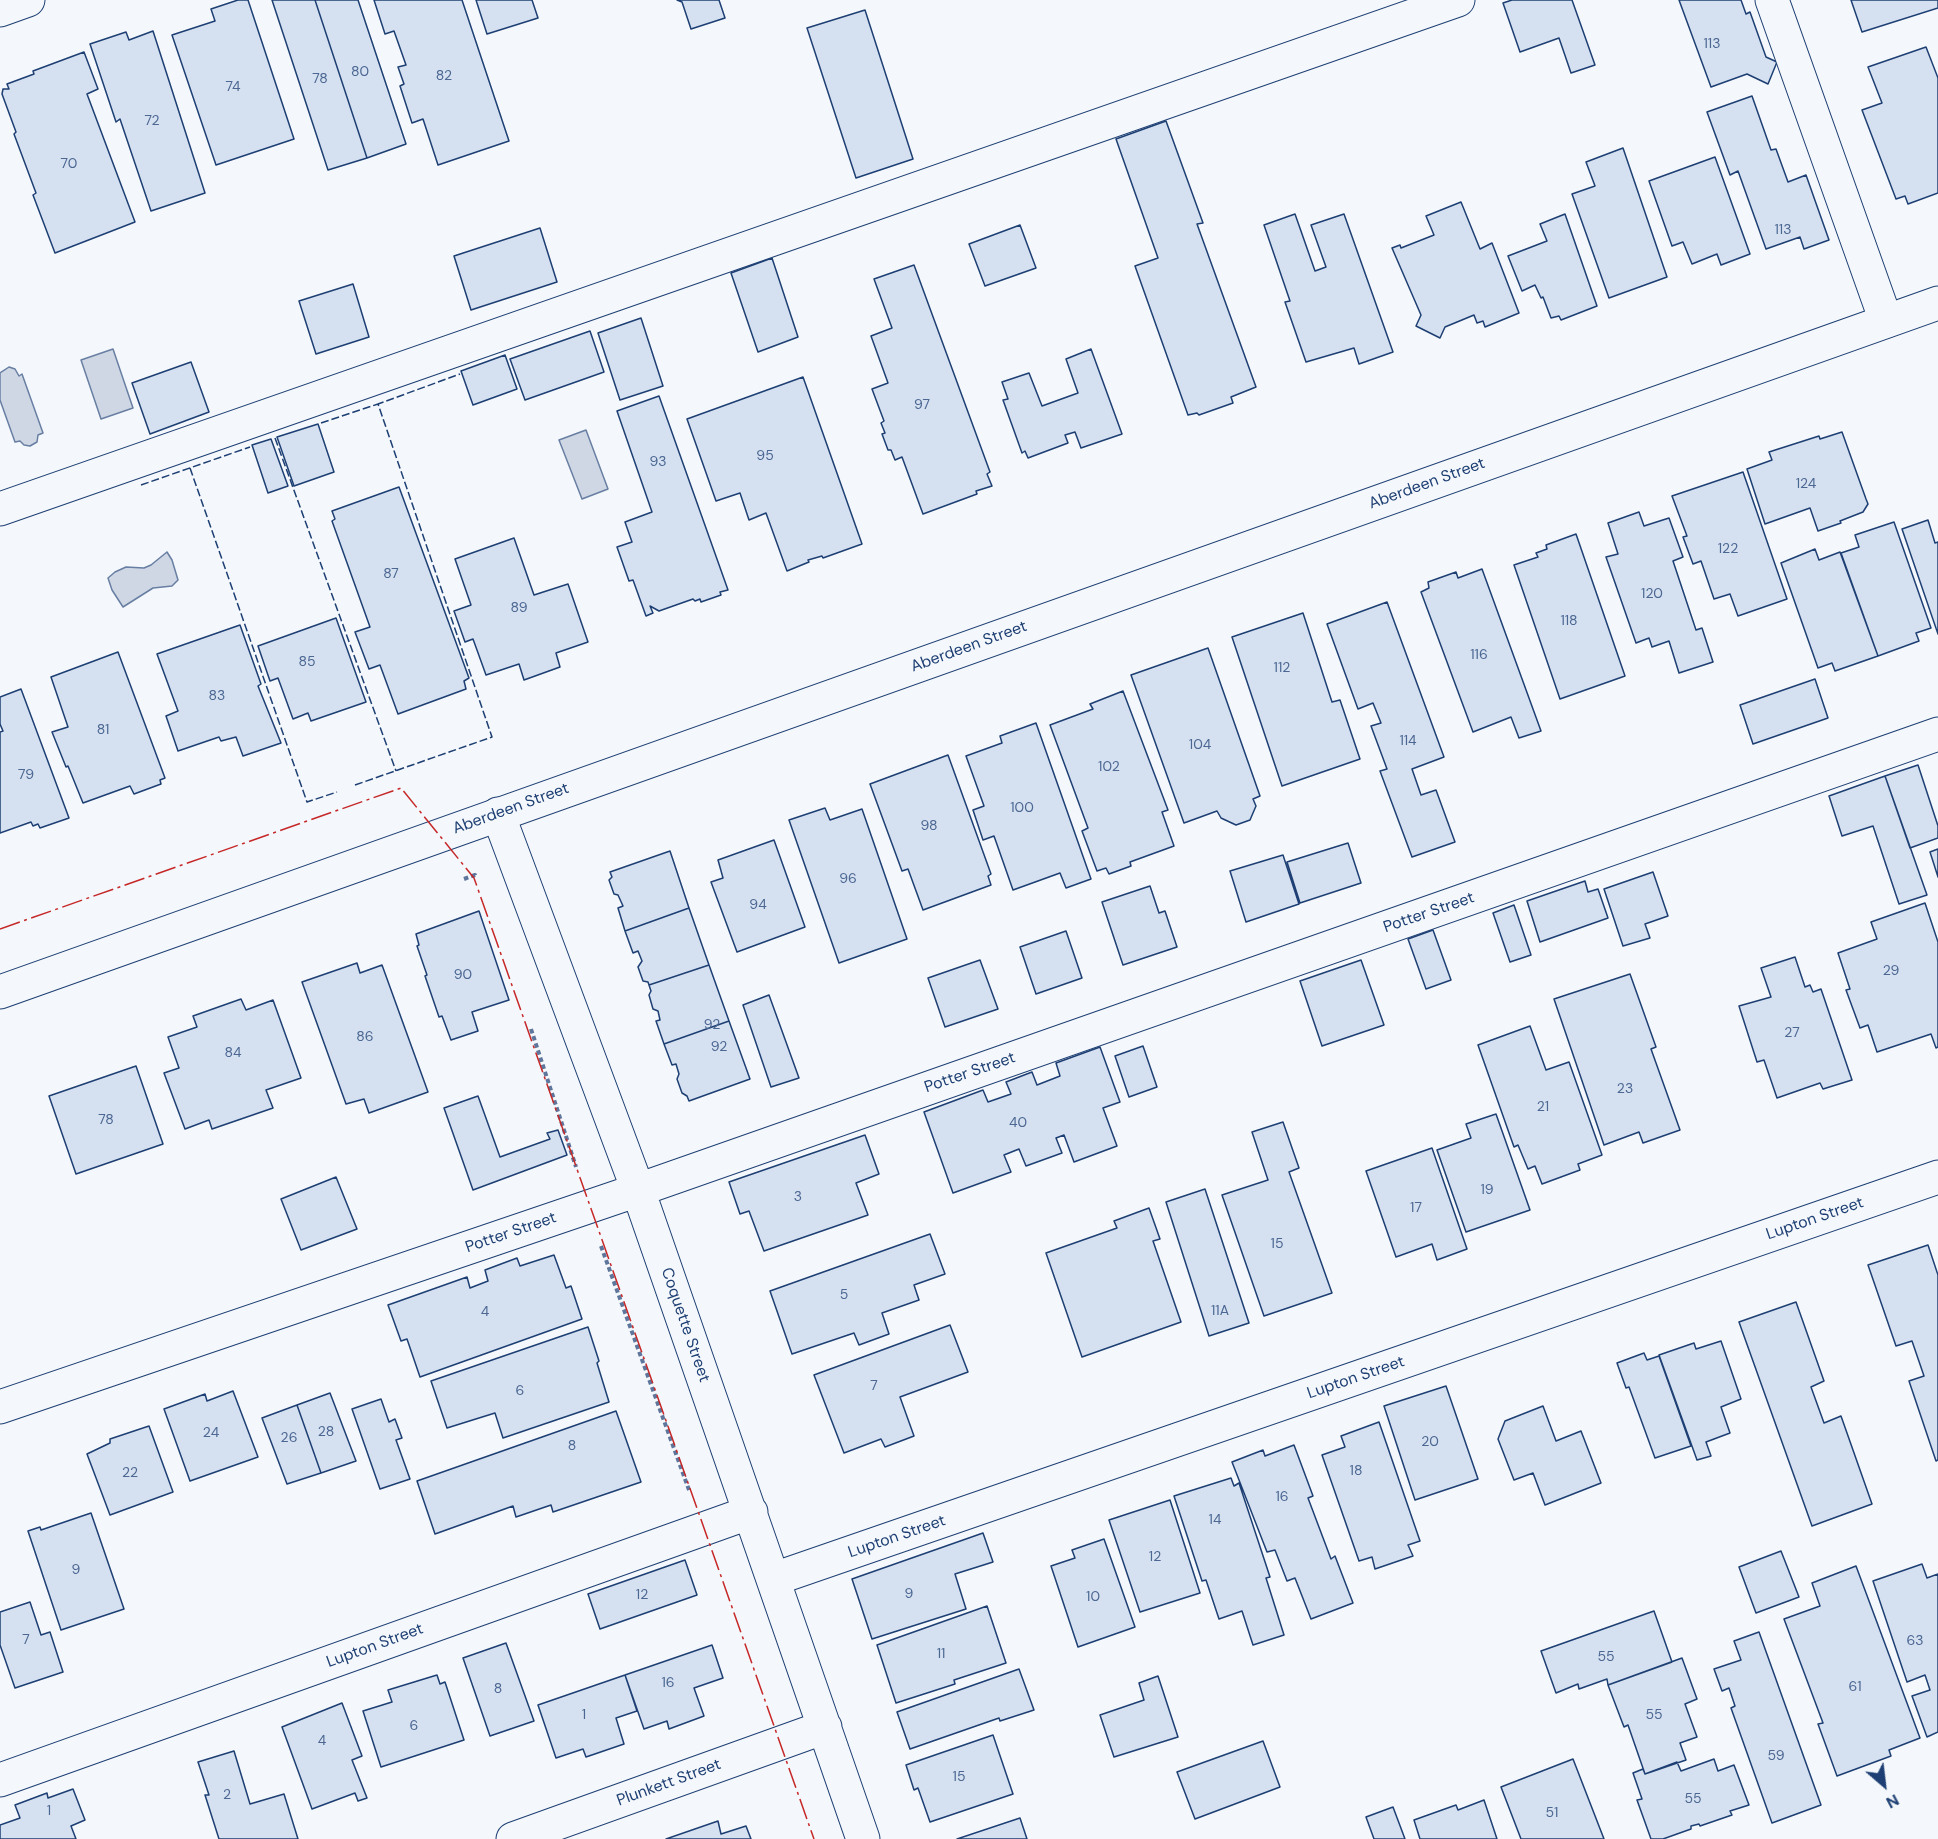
<!DOCTYPE html>
<style>
body{margin:0}
#map{position:relative;width:1938px;height:1839px;overflow:hidden;background:#f4f7fb;font-family:"DM Sans",sans-serif}
canvas{display:block}
.north{position:absolute;left:1854px;top:1755px;width:60px;height:60px;-webkit-text-stroke:4px #f4f7fb;paint-order:stroke;rotate:152deg;font-size:16px;font-weight:700;line-height:24px;text-align:center;color:#1d3f73}
.north::after{content:'';display:block;margin:auto;width:21px;height:27px;background:#1d3f73;clip-path:polygon(50% 0,100% 100%,50% 72%,0 100%)}
</style>
<div id="map">
<canvas width="1938" height="1839"></canvas>
<div class="north">N</div>
</div>
<script>
const ctx = document.querySelector('canvas').getContext('2d');
ctx.lineJoin = 'round';
function fillPath(path, color) { ctx.fillStyle = color; ctx.fill(path, 'evenodd'); }
const poly = rows => new Path2D(rows.map(r => 'M' + r).join(''));
function trace(path, color, width, dash) { ctx.strokeStyle = color; ctx.lineWidth = width; ctx.lineCap = dash ? 'butt' : 'round'; ctx.setLineDash(dash || []); ctx.stroke(path); }
function write(font, color, halo, rows, align = 'center') {
  ctx.font = font + ' "DM Sans",sans-serif'; ctx.lineWidth = 4.5; ctx.setLineDash([]); ctx.textBaseline = 'middle'; ctx.strokeStyle = halo; ctx.fillStyle = color; for (const [text, x, y, turn = 0] of rows) {
    ctx.save(); ctx.translate(x, y); ctx.rotate((+turn || 0) * Math.PI / 180); ctx.textAlign = isNaN(turn) ? turn : align; if (halo) ctx.strokeText(text, 0, 0); ctx.fillText(text, 0, 0); ctx.restore();
  }
}
const water = poly([
 [113,349,133,408,101,419,81,360,113,349],
 [9,367,15,369,19,376,22,374,43,433,38,435,37,442,30,446,24,445,20,441,15,442,0,400,0,373,9,367],
 [586,430,608,489,582,499,559,440,586,430],
 [167,552,172,560,178,580,172,586,153,588,123,607,112,590,108,578,115,572,126,567,144,568,151,565,167,552]
]);
const building = poly([
 [238,0,248,0,294,139,216,165,172,35,215,21,211,9,238,0],
 [272,0,315,0,367,158,328,170,272,0],
 [315,0,358,0,406,144,367,158,315,0],
 [374,0,462,0,509,141,438,165,423,119,412,123,400,86,404,84,398,67,406,65,394,31,385,34,374,0],
 [476,0,532,0,538,18,487,34,476,0],
 [677,0,719,0,725,18,691,29,682,2,677,0],
 [1512,0,1572,0,1595,65,1571,73,1559,38,1520,52,1503,3,1512,0],
 [1679,0,1741,0,1746,14,1750,12,1766,57,1777,62,1768,84,1747,74,1711,87,1679,0],
 [1851,0,1938,0,1938,8,1862,32,1851,0],
 [865,10,913,159,856,178,807,28,865,10],
 [153,31,205,193,151,211,120,119,116,122,90,44,126,32,129,40,153,31],
 [1926,47,1938,78,1938,193,1908,204,1905,196,1896,199,1862,110,1882,103,1868,67,1926,47],
 [84,52,98,89,87,94,135,222,55,253,33,195,36,193,14,134,16,132,2,94,3,89,9,89,7,84,34,74,33,71,84,52],
 [1752,96,1771,150,1776,149,1788,182,1806,175,1829,240,1804,249,1800,237,1766,249,1738,171,1730,175,1707,112,1752,96],
 [1166,121,1203,223,1197,224,1256,387,1231,397,1233,403,1199,415,1197,413,1188,415,1135,266,1158,258,1116,139,1166,121],
 [1623,148,1667,277,1609,298,1572,194,1595,186,1586,162,1623,148],
 [1715,157,1750,254,1721,265,1717,254,1692,264,1683,242,1672,246,1649,181,1715,157],
 [1461,202,1480,249,1492,243,1519,313,1485,327,1483,321,1477,323,1474,315,1445,327,1440,338,1416,326,1421,315,1392,248,1400,245,1401,248,1434,235,1426,216,1461,202],
 [1295,214,1315,271,1326,267,1311,225,1344,214,1393,352,1359,364,1354,348,1306,362,1285,302,1290,301,1264,225,1295,214],
 [1565,214,1597,306,1561,320,1559,316,1551,318,1543,297,1541,298,1535,285,1522,291,1508,256,1547,241,1540,224,1565,214],
 [1020,225,1036,268,985,286,969,244,1020,225],
 [540,228,557,282,471,310,454,256,540,228],
 [772,258,798,337,758,352,731,273,772,258],
 [914,265,990,472,987,474,992,486,976,491,977,494,923,514,902,457,895,460,891,450,888,450,882,434,885,433,881,423,884,421,872,389,888,383,871,336,892,328,874,279,914,265],
 [353,284,369,337,316,354,299,301,353,284],
 [641,318,663,386,620,400,598,333,641,318],
 [590,331,604,372,525,400,510,359,590,331],
 [1091,349,1122,434,1081,448,1075,432,1065,435,1068,443,1028,458,1025,451,1022,453,1003,400,1008,399,1002,382,1029,373,1042,406,1078,393,1066,359,1091,349],
 [505,355,517,389,473,405,461,371,505,355],
 [191,362,209,412,150,434,132,383,191,362],
 [803,377,862,544,823,558,822,556,808,560,809,562,787,571,766,513,749,520,740,493,716,501,687,419,803,377],
 [659,396,728,590,720,592,721,595,701,602,700,599,695,601,693,599,659,611,650,606,653,613,646,616,633,580,629,581,617,547,632,542,625,522,652,512,617,411,659,396],
 [318,424,334,472,294,486,277,437,318,424],
 [1842,432,1866,499,1868,504,1863,512,1840,521,1841,523,1818,531,1810,508,1765,524,1747,469,1772,460,1769,452,1819,436,1820,439,1842,432],
 [271,439,288,486,268,493,252,445,271,439],
 [1743,472,1787,599,1738,616,1730,594,1714,599,1701,561,1693,564,1683,537,1687,536,1672,496,1743,472],
 [399,487,469,678,464,681,466,689,398,714,380,665,369,669,355,632,370,627,332,521,335,519,332,511,399,487],
 [1639,512,1644,526,1669,518,1683,557,1673,561,1696,630,1702,628,1713,662,1679,673,1669,641,1652,647,1649,638,1636,643,1606,557,1618,554,1608,523,1639,512],
 [1928,520,1935,543,1938,542,1938,634,1902,529,1928,520],
 [1894,522,1931,628,1916,633,1919,641,1878,656,1841,553,1859,547,1855,535,1894,522],
 [1576,534,1625,676,1560,699,1514,565,1538,557,1536,553,1547,549,1546,545,1576,534],
 [514,538,534,595,568,584,588,642,556,653,560,667,524,680,519,664,486,675,473,639,465,642,454,611,471,605,455,559,514,538],
 [1815,549,1819,560,1840,552,1878,656,1835,671,1832,663,1818,668,1781,563,1815,549],
 [1482,569,1541,731,1519,738,1511,717,1473,732,1421,592,1429,588,1428,582,1456,572,1458,578,1482,569],
 [1387,602,1444,757,1412,769,1421,795,1436,790,1455,842,1412,857,1380,771,1387,769,1371,726,1381,723,1373,703,1358,709,1327,624,1387,602],
 [1303,613,1332,702,1340,700,1360,759,1282,786,1232,637,1303,613],
 [336,618,366,702,311,721,308,713,293,719,278,678,270,681,258,646,336,618],
 [240,625,261,684,258,686,281,743,243,756,236,737,221,741,219,737,178,751,166,716,178,711,157,654,240,625],
 [1208,648,1260,796,1253,799,1256,806,1250,820,1236,825,1221,818,1217,811,1184,823,1131,675,1208,648],
 [118,652,165,778,160,780,161,784,134,794,130,786,83,803,68,766,66,767,52,732,68,727,51,677,118,652],
 [1815,679,1828,718,1753,744,1740,705,1815,679],
 [21,689,69,818,40,828,38,824,33,826,31,822,0,833,0,732,3,731,0,724,0,697,21,689],
 [1123,691,1168,810,1162,812,1174,846,1130,862,1131,866,1109,874,1106,868,1097,871,1082,831,1088,828,1050,725,1093,709,1090,704,1123,691],
 [1036,723,1091,879,1066,888,1060,873,1013,890,994,836,983,840,973,810,984,806,966,756,1002,743,1000,736,1036,723],
 [948,755,991,874,988,876,991,885,923,910,908,869,902,871,870,784,948,755],
 [1918,765,1938,826,1938,838,1910,848,1885,776,1918,765],
 [1885,776,1927,895,1899,904,1873,826,1842,836,1829,796,1885,776],
 [825,808,830,820,862,809,907,939,839,963,789,820,825,808],
 [774,840,805,927,737,952,711,882,723,878,718,860,774,840],
 [1348,843,1361,883,1300,903,1287,862,1348,843],
 [1938,849,1938,877,1930,852,1938,849],
 [670,851,689,908,625,931,618,908,623,906,618,895,614,894,609,880,612,877,610,872,670,851],
 [1283,855,1299,904,1246,922,1230,871,1283,855],
 [1653,872,1668,916,1645,924,1650,938,1623,946,1604,889,1653,872],
 [1585,881,1588,892,1598,889,1608,918,1540,942,1527,901,1585,881],
 [1150,886,1159,913,1165,911,1177,947,1123,965,1102,902,1150,886],
 [1925,903,1938,942,1938,1047,1936,1048,1931,1034,1877,1052,1868,1025,1860,1028,1846,990,1850,989,1838,953,1877,939,1871,922,1925,903],
 [1514,905,1531,955,1510,962,1493,913,1514,905],
 [689,908,709,965,649,985,648,982,643,981,638,967,642,961,638,951,633,953,625,931,689,908],
 [479,911,509,1000,472,1012,478,1031,451,1040,442,1016,439,1017,425,976,427,975,417,946,419,945,416,934,479,911],
 [1433,930,1451,980,1426,989,1408,939,1433,930],
 [1066,931,1082,978,1036,994,1020,947,1066,931],
 [1795,957,1805,987,1810,985,1813,992,1821,989,1852,1080,1823,1089,1820,1083,1777,1098,1764,1060,1757,1062,1739,1006,1771,997,1761,968,1795,957],
 [980,960,998,1009,945,1027,928,978,980,960],
 [1361,960,1384,1025,1322,1046,1300,981,1361,960],
 [357,963,360,973,382,965,428,1092,369,1113,364,1099,346,1104,302,982,357,963],
 [709,965,729,1021,664,1044,656,1021,660,1020,658,1011,653,1009,649,995,651,991,649,985,709,965],
 [1630,974,1656,1047,1651,1049,1680,1130,1643,1143,1639,1132,1604,1145,1554,999,1630,974],
 [769,995,799,1078,771,1087,743,1005,769,995],
 [241,999,246,1010,273,1000,301,1078,266,1090,273,1108,212,1129,209,1120,185,1129,164,1073,179,1068,168,1037,197,1027,193,1016,241,999],
 [729,1021,750,1079,689,1101,687,1096,682,1093,677,1079,679,1074,676,1064,672,1065,664,1044,729,1021],
 [1530,1026,1546,1070,1569,1062,1602,1155,1578,1164,1580,1170,1542,1184,1535,1166,1528,1169,1518,1145,1514,1147,1478,1045,1530,1026],
 [1143,1046,1157,1087,1129,1097,1115,1056,1143,1046],
 [1100,1047,1120,1102,1103,1108,1117,1146,1074,1162,1064,1135,1056,1138,1062,1153,1026,1166,1019,1149,1004,1155,1011,1172,953,1193,924,1112,983,1090,988,1102,1011,1094,1006,1082,1032,1072,1037,1085,1060,1076,1056,1063,1100,1047],
 [136,1066,163,1144,76,1174,49,1096,136,1066],
 [478,1096,500,1157,550,1139,547,1133,558,1130,567,1155,473,1190,444,1108,478,1096],
 [1496,1114,1530,1210,1466,1232,1437,1150,1471,1138,1466,1124,1496,1114],
 [1283,1122,1299,1168,1289,1172,1332,1293,1264,1316,1222,1195,1268,1180,1252,1132,1283,1122],
 [865,1135,879,1174,856,1183,868,1215,764,1251,749,1211,740,1214,729,1182,865,1135],
 [1432,1148,1467,1249,1437,1260,1432,1244,1396,1257,1366,1171,1432,1148],
 [336,1177,357,1229,301,1250,281,1199,336,1177],
 [1205,1189,1249,1323,1209,1336,1166,1202,1205,1189],
 [1149,1208,1160,1239,1153,1241,1181,1322,1082,1357,1046,1253,1117,1228,1114,1221,1149,1208],
 [930,1234,945,1274,914,1285,919,1300,882,1313,889,1334,859,1345,854,1333,792,1354,770,1291,930,1234],
 [1928,1245,1938,1275,1938,1460,1936,1461,1909,1381,1924,1376,1912,1341,1896,1346,1868,1265,1928,1245],
 [554,1255,566,1288,571,1286,582,1319,420,1377,407,1339,401,1341,388,1305,467,1277,470,1288,488,1281,485,1270,517,1258,520,1266,554,1255],
 [1796,1302,1824,1381,1811,1387,1824,1423,1841,1416,1872,1504,1812,1526,1739,1322,1796,1302],
 [950,1325,968,1372,900,1397,914,1436,885,1447,881,1439,844,1453,814,1375,950,1325],
 [588,1327,599,1361,597,1363,609,1402,503,1438,495,1413,447,1428,431,1381,588,1327],
 [1721,1341,1741,1399,1721,1407,1730,1433,1706,1442,1711,1456,1697,1460,1659,1355,1694,1343,1696,1349,1721,1341],
 [1644,1353,1647,1360,1659,1356,1691,1446,1655,1458,1629,1387,1626,1388,1617,1363,1644,1353],
 [1446,1386,1478,1479,1415,1500,1384,1406,1446,1386],
 [233,1391,258,1457,190,1481,164,1409,205,1394,207,1401,233,1391],
 [330,1393,356,1461,321,1473,297,1405,330,1393],
 [381,1399,389,1422,395,1419,402,1438,396,1440,410,1479,380,1489,352,1409,381,1399],
 [297,1405,321,1473,287,1484,262,1418,297,1405],
 [1543,1406,1556,1441,1581,1431,1601,1483,1545,1505,1533,1473,1514,1480,1498,1439,1505,1421,1543,1406],
 [616,1411,641,1482,553,1512,551,1505,516,1517,513,1506,435,1534,417,1481,616,1411],
 [1379,1422,1420,1541,1408,1545,1413,1556,1375,1569,1372,1557,1359,1561,1322,1455,1345,1447,1341,1436,1379,1422],
 [149,1426,173,1492,110,1515,87,1454,110,1443,110,1439,149,1426],
 [1294,1445,1313,1496,1308,1498,1331,1559,1335,1556,1353,1603,1311,1619,1295,1578,1287,1581,1275,1550,1267,1552,1232,1462,1263,1450,1265,1456,1294,1445],
 [1231,1478,1234,1486,1239,1483,1270,1577,1266,1578,1284,1635,1253,1645,1242,1611,1219,1619,1206,1580,1202,1581,1174,1496,1231,1478],
 [1170,1500,1200,1593,1140,1612,1109,1520,1170,1500],
 [91,1513,124,1609,61,1630,28,1531,40,1527,41,1530,91,1513],
 [983,1533,993,1562,955,1574,966,1609,872,1639,852,1579,983,1533],
 [1104,1539,1135,1627,1078,1647,1051,1566,1075,1558,1072,1550,1104,1539],
 [1781,1551,1799,1597,1756,1613,1739,1567,1781,1551],
 [685,1560,697,1595,600,1629,588,1594,685,1560],
 [1922,1564,1927,1578,1938,1574,1938,1732,1927,1737,1912,1696,1930,1690,1925,1675,1907,1682,1873,1581,1922,1564],
 [1856,1566,1920,1738,1889,1750,1891,1756,1837,1776,1818,1724,1823,1723,1784,1619,1820,1606,1812,1583,1856,1566],
 [30,1602,41,1635,50,1632,63,1672,15,1688,0,1645,0,1612,30,1602],
 [987,1606,1006,1663,954,1680,955,1684,896,1703,877,1645,987,1606],
 [1654,1611,1672,1662,1608,1685,1607,1679,1579,1689,1578,1684,1556,1693,1541,1651,1654,1611],
 [1759,1632,1821,1805,1772,1823,1731,1708,1735,1706,1729,1688,1722,1691,1714,1669,1741,1660,1734,1641,1759,1632],
 [506,1643,534,1721,490,1736,463,1658,506,1643],
 [712,1645,723,1678,694,1688,704,1716,669,1729,667,1721,644,1729,625,1675,712,1645],
 [1682,1658,1697,1699,1685,1704,1697,1737,1680,1743,1686,1760,1645,1774,1628,1725,1624,1727,1608,1685,1682,1658],
 [1019,1669,1034,1710,1000,1721,999,1718,910,1749,897,1712,1019,1669],
 [437,1675,440,1684,445,1682,464,1740,381,1767,363,1711,392,1702,388,1690,437,1675],
 [625,1675,637,1711,616,1718,624,1744,586,1757,583,1749,556,1758,538,1705,625,1675],
 [1158,1676,1178,1737,1114,1757,1100,1715,1144,1700,1139,1683,1158,1676],
 [342,1703,362,1756,352,1760,367,1798,358,1801,355,1793,312,1809,282,1727,342,1703],
 [993,1735,1013,1794,930,1822,918,1788,914,1790,906,1765,993,1735],
 [1263,1741,1280,1787,1195,1819,1177,1772,1263,1741],
 [234,1751,250,1804,284,1794,298,1839,219,1839,205,1795,209,1795,198,1762,234,1751],
 [1573,1759,1604,1839,1521,1839,1501,1787,1573,1759],
 [1714,1759,1718,1771,1734,1765,1749,1805,1730,1811,1732,1815,1700,1826,1699,1824,1691,1826,1691,1829,1663,1839,1651,1839,1637,1800,1642,1799,1633,1773,1643,1769,1645,1774,1677,1762,1681,1771,1714,1759],
 [73,1789,85,1820,71,1826,76,1839,0,1839,0,1825,20,1818,15,1805,47,1793,48,1798,73,1789],
 [1484,1800,1497,1839,1420,1839,1414,1820,1456,1805,1458,1810,1484,1800],
 [1393,1807,1405,1839,1374,1839,1366,1817,1393,1807],
 [1020,1818,1027,1839,957,1839,1020,1818],
 [718,1821,721,1834,746,1826,751,1839,666,1839,718,1821]
]);
const path = poly([
 [464,879,475,875,476,878],
 [531,1029,576,1167],
 [601,1246,689,1490]
]);
const minor = poly([
 [1772,0,1886,321],
 [0,10,28,0],
 [0,509,1458,0],
 [498,814,638,1190,863,1839],
 [0,1407,638,1190,1938,734],
 [774,1579,1938,1177],
 [0,1780,751,1512],
 [513,1839,825,1727]
]);
const major = poly([
 [0,992,1938,303]
]);
const fence = poly([
 [321,423,378,404],
 [275,438,396,771],
 [190,468,307,802,337,792],
 [141,485,250,447],
 [355,785,492,737,378,404,460,374]
]);
const power = poly([
 [0,929,401,788,474,878,814,1839]
]);
const numberNames = [
 ["113",1712,44],
 ["80",360,72],
 ["82",444,76],
 ["78",320,79],
 ["74",233,87],
 ["72",152,121],
 ["70",69,164],
 ["113",1783,230],
 ["97",922,405],
 ["95",765,456],
 ["93",658,462],
 ["124",1806,484],
 ["122",1728,549],
 ["87",391,574],
 ["120",1652,594],
 ["89",519,608],
 ["118",1569,621],
 ["116",1479,655],
 ["85",307,662],
 ["112",1282,668],
 ["83",217,696],
 ["81",103,730],
 ["114",1408,741],
 ["104",1200,745],
 ["102",1109,767],
 ["79",26,775],
 ["100",1022,808],
 ["98",929,826],
 ["96",848,879],
 ["94",758,905],
 ["29",1891,971],
 ["90",463,975],
 ["92",712,1025],
 ["27",1792,1033],
 ["86",365,1037],
 ["92",719,1047],
 ["84",233,1053],
 ["23",1625,1089],
 ["21",1543,1107],
 ["78",106,1120],
 ["40",1018,1123],
 ["19",1487,1190],
 ["3",798,1197],
 ["17",1416,1208],
 ["15",1277,1244],
 ["5",844,1295],
 ["11A",1220,1311],
 ["4",485,1312],
 ["7",874,1386],
 ["6",520,1391],
 ["28",326,1432],
 ["24",211,1433],
 ["26",289,1438],
 ["20",1430,1442],
 ["8",572,1446],
 ["18",1356,1471],
 ["22",130,1473],
 ["16",1282,1497],
 ["14",1215,1520],
 ["12",1155,1557],
 ["9",76,1570],
 ["9",909,1594],
 ["12",642,1595],
 ["10",1093,1597],
 ["7",26,1640],
 ["63",1915,1641],
 ["11",941,1654],
 ["55",1606,1657],
 ["16",668,1683],
 ["61",1855,1687],
 ["8",498,1689],
 ["1",584,1715],
 ["55",1654,1715],
 ["6",414,1726],
 ["4",322,1741],
 ["59",1776,1756],
 ["15",959,1777],
 ["2",227,1795],
 ["55",1693,1799],
 ["1",49,1811],
 ["51",1552,1813]
];
const streetNames = [
 ["Aberdeen Street",1427,484,-20],
 ["Aberdeen Street",969,647,-20],
 ["Aberdeen Street",511,809,-20],
 ["Potter Street",1429,913,-19],
 ["Potter Street",970,1073,-19],
 ["Lupton Street",1815,1219,-19],
 ["Potter Street",511,1233,-19],
 ["Coquette Street",685,1325,71],
 ["Lupton Street",1356,1378,-19],
 ["Lupton Street",897,1537,-19],
 ["Lupton Street",375,1646,-20],
 ["Plunkett Street",669,1783,-20]
];
fillPath(water, '#cfd7e4');
trace(water, '#687fa3', 1.5);
fillPath(building, '#d5e0f0');
trace(building, '#1d3f73', 1.5);
trace(minor, '#1d3f73', 35);
trace(major, '#1d3f73', 35);
trace(path, '#5e769c', 4, [4.5, 3]);
trace(minor, '#f4f7fb', 33);
trace(major, '#f4f7fb', 33);
trace(fence, '#1d3f73', 1.5, [8, 3]);
trace(power, '#c62828', 1.5, [21, 4.5, 3, 4.5]);
write('14px', '#4b6792', null, numberNames);
write('16px', '#1d3f73', '#f4f7fb', streetNames);
</script>
